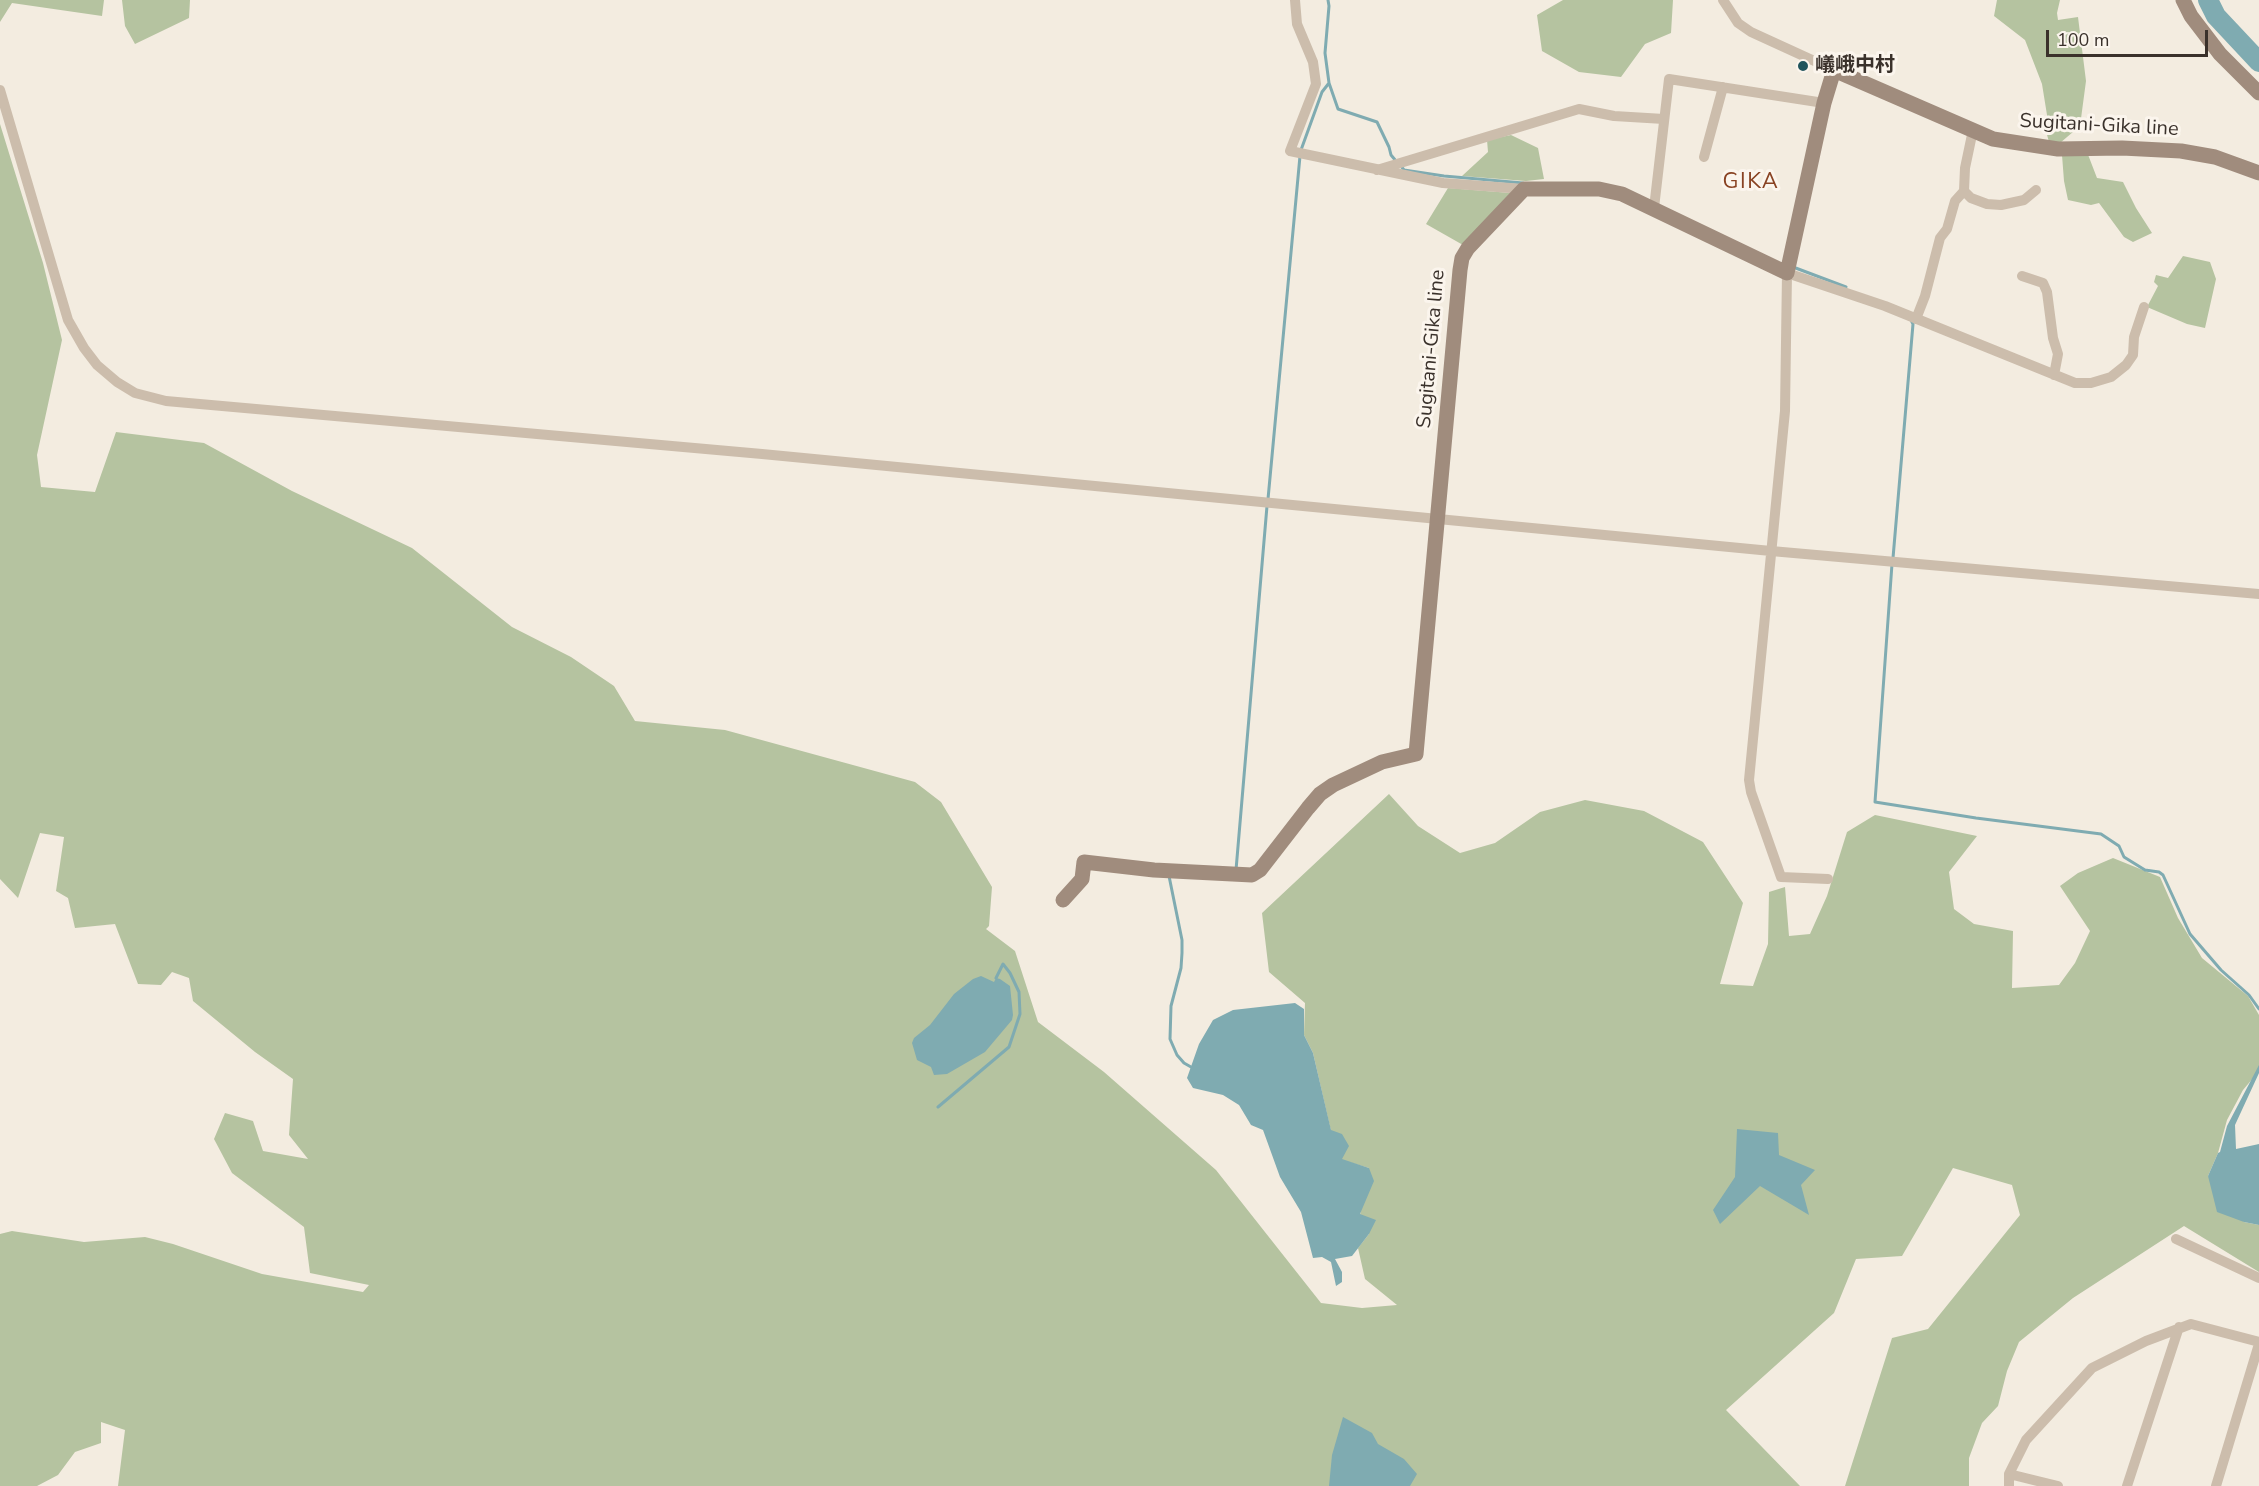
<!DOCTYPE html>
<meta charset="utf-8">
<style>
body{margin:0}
#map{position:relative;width:2259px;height:1486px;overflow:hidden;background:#f3ece0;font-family:"Nunito Sans",sans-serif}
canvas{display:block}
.scale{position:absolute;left:2046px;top:30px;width:162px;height:27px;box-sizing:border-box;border:3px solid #3a312b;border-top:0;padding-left:8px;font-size:18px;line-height:21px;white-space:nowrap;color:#3a312b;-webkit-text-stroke:4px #fbf5ed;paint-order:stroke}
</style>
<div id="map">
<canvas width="2259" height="1486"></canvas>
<div class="scale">100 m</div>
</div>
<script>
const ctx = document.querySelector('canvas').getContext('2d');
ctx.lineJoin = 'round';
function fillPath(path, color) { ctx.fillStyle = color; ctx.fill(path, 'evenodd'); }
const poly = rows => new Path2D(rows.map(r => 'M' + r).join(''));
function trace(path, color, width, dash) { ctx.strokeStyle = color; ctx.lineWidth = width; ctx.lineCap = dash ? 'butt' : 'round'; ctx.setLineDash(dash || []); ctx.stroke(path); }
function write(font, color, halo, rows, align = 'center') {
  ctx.font = font + ' "Nunito Sans","Noto Sans JP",sans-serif'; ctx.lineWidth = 6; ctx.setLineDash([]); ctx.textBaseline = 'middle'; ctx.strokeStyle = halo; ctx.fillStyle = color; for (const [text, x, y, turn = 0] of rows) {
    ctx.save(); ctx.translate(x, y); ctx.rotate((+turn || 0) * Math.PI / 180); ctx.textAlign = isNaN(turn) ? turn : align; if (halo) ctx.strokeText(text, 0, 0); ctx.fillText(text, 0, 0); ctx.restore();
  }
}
const green = poly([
 [0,0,104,0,102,16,12,3,0,22],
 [122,0,190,0,189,18,135,44,125,26],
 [1563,0,1673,0,1671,33,1645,44,1621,77,1579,72,1542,51,1537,15],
 [1997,0,2060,0,2057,13,2058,20,2078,17,2086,81,2080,126,2060,143,2049,142,2046,131,2047,115,2042,84,2025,40,1994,16],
 [0,124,43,263,62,340,37,455,41,487,95,492,116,432,204,443,292,491,412,548,512,627,571,657,614,686,635,721,725,730,915,782,941,802,992,887,989,926,986,929,1015,951,1038,1022,1104,1072,1216,1170,1321,1303,1362,1308,1397,1305,1365,1279,1358,1248,1369,1234,1360,1215,1369,1168,1342,1160,1331,1131,1313,1053,1304,1035,1305,1003,1269,972,1262,913,1389,794,1418,826,1460,853,1495,843,1540,812,1585,800,1644,811,1703,842,1743,903,1720,984,1753,986,1768,944,1769,892,1785,887,1789,936,1810,934,1827,896,1847,832,1875,815,1977,836,1949,872,1954,909,1974,924,2013,931,2012,988,2059,985,2075,963,2090,931,2060,886,2078,873,2113,858,2160,877,2178,918,2202,958,2248,996,2259,1015,2259,1071,2243,1090,2227,1120,2218,1153,2208,1176,2244,1222,2259,1225,2259,1272,2184,1226,2073,1298,2019,1342,2007,1371,1998,1406,1982,1423,1969,1458,1969,1486,1845,1486,1892,1338,1928,1329,2020,1215,2012,1185,1953,1168,1902,1256,1856,1259,1834,1313,1726,1410,1800,1486,118,1486,125,1430,101,1422,101,1443,75,1452,58,1475,37,1486,0,1486,0,1234,12,1231,84,1242,145,1237,173,1244,262,1274,363,1292,369,1285,310,1273,304,1227,232,1173,214,1139,225,1113,253,1121,263,1151,308,1159,289,1135,293,1079,255,1052,193,1001,189,978,172,972,161,985,138,984,115,924,75,928,68,898,56,891,64,837,40,833,18,898,0,879],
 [1511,135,1538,148,1544,179,1526,181,1462,176,1488,152,1487,140],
 [2087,152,2097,178,2123,182,2136,208,2152,233,2133,242,2124,237,2099,203,2091,205,2068,200,2064,181,2062,155],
 [1448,188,1511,193,1463,245,1426,224],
 [2183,256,2210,262,2216,279,2205,328,2187,324,2147,307,2158,286,2154,282,2156,275,2168,278]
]);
const water = poly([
 [981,976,994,982,996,978,1000,979,1010,986,1013,1015,1012,1020,985,1052,947,1074,934,1075,931,1067,917,1060,912,1043,914,1038,930,1025,954,994,973,979],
 [1295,1003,1304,1009,1304,1035,1313,1053,1331,1130,1342,1134,1349,1146,1342,1159,1369,1168,1374,1181,1360,1214,1376,1220,1369,1234,1352,1256,1335,1259,1342,1272,1342,1282,1336,1286,1331,1262,1322,1257,1313,1258,1301,1212,1280,1177,1263,1130,1251,1125,1239,1105,1223,1095,1193,1088,1187,1078,1199,1044,1213,1020,1233,1010],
 [2259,1065,2259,1073,2235,1125,2236,1149,2259,1144,2259,1225,2244,1222,2217,1212,2208,1176,2218,1153,2220,1152,2227,1126],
 [1737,1129,1778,1133,1779,1155,1815,1170,1801,1185,1809,1215,1760,1186,1720,1224,1713,1210,1735,1177],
 [1343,1417,1372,1433,1378,1444,1404,1459,1417,1474,1410,1486,1329,1486,1332,1455]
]);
const stream = poly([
 [1329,83,1338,109,1377,122,1389,147,1391,155,1396,161],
 [1301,150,1322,92,1329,83,1325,53,1329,6,1328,0],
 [1401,166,1404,170,1444,176,1523,183],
 [1793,267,1846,287],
 [1268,499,1300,156],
 [1893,558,1913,324,1911,320],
 [1892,564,1875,802,1976,818,2101,834,2119,846,2124,857,2145,870,2159,872,2163,875,2190,934,2221,970,2249,995,2259,1009],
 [1236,870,1267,506],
 [1169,876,1182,940,1182,953,1181,968,1171,1006,1170,1039,1177,1055,1184,1063,1191,1067],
 [938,1107,1009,1047,1020,1014,1019,992,1010,973,1003,964,996,978]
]);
const river = poly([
 [2208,0,2216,16,2259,62]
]);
const minor = poly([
 [1295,0,1297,24,1313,62,1316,84,1290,151,1443,183,1524,189],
 [1723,0,1738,23,1751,32,1834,70],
 [0,90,68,320,84,348,97,365,117,382,135,393,166,401,762,454,1771,551,2259,594],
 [1704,157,1723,87],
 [1377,170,1579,109,1614,116,1664,119],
 [1964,191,1971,198,1987,204,2001,205,2024,200,2036,190],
 [1654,208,1669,79,1824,103],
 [2022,276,2043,283,2047,292,2053,338,2058,354,2054,375],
 [1916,319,1925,296,1940,238,1947,229,1955,201,1964,191,1965,168,1973,130],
 [1828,879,1781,877,1751,792,1749,780,1785,411,1787,273,1885,306,2075,383,2091,383,2111,377,2126,365,2133,355,2134,337,2144,307],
 [2176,1239,2259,1278],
 [2009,1474,2058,1486],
 [2009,1486,2009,1474,2026,1440,2092,1368,2146,1341,2191,1324,2259,1342],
 [2127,1486,2179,1327],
 [2216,1486,2259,1344]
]);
const secondary = poly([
 [2183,0,2191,16,2220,54,2259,93],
 [1063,900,1082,879,1084,862,1154,870,1252,875,1260,870,1308,808,1320,794,1333,785,1382,762,1416,754,1460,270,1462,258,1468,248,1524,189,1599,189,1622,194,1787,273,1824,103,1834,70,1993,139,2058,149,2122,148,2181,151,2215,157,2259,173]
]);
const markers = [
 [1803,66,6,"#20545c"]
];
const poiNames = [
 ["嶬峨中村",1815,66]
];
const streetNames = [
 ["Sugitani-Gika line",2099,126,3],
 ["Sugitani-Gika line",1432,349,-85]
];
const quarterNames = [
 ["GIKA",1751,183]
];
fillPath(green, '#b5c3a0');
fillPath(water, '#7fabb1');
trace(stream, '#7fabb1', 3);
trace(river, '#7fabb1', 20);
trace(minor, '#ccbdac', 10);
trace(secondary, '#a08c7d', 15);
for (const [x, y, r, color] of markers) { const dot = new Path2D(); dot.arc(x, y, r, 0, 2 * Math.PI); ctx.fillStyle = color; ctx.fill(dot); trace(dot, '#fbf5ed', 2); }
write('bold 20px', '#3a312b', '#fbf5ed', poiNames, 'left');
write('20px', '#3a312b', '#fbf5ed', streetNames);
ctx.letterSpacing = '1.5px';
write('22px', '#894323', '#fbf5ed', quarterNames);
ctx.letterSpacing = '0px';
</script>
